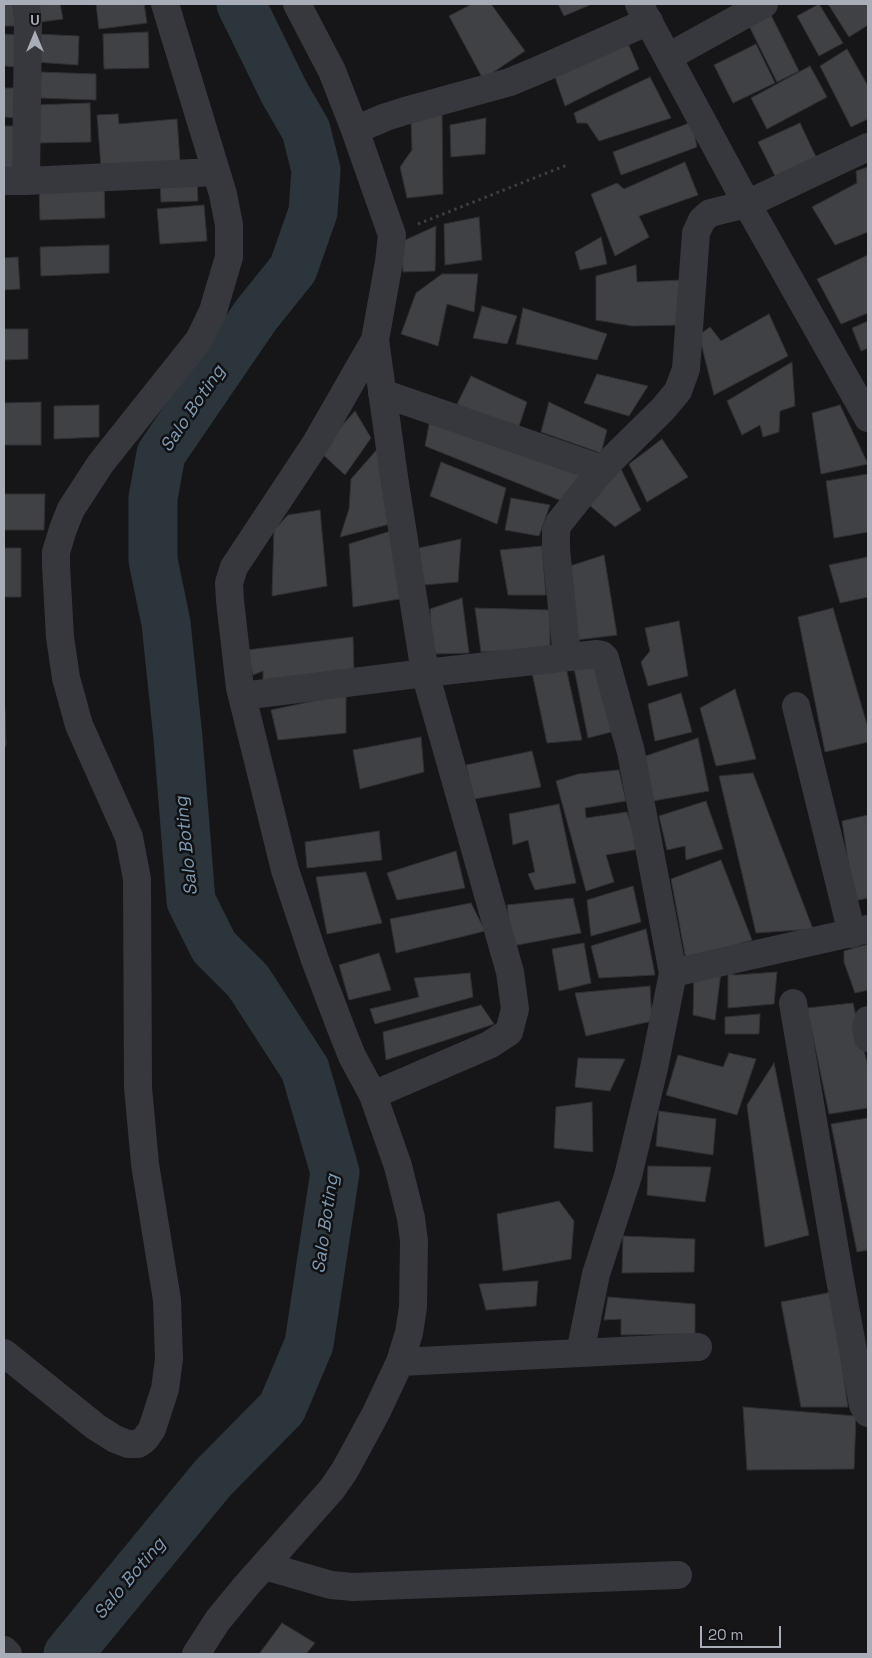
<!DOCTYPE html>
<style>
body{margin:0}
#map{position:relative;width:872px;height:1658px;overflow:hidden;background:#161618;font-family:"Space Grotesk",sans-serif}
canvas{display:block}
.frame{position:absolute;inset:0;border:5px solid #a8adb8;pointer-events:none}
.north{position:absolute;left:10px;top:10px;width:50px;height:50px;-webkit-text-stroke:4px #111113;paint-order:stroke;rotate:0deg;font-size:14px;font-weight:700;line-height:20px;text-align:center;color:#a8adb8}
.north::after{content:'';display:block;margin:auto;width:18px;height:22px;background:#a8adb8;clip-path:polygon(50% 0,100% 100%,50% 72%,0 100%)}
.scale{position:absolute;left:700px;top:1626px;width:81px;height:22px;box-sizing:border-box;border:2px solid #a8adb8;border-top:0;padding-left:6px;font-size:15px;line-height:18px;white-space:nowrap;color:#a8adb8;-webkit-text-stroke:4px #111113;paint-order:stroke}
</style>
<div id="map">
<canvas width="872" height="1658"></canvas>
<div class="frame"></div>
<div class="north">U</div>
<div class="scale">20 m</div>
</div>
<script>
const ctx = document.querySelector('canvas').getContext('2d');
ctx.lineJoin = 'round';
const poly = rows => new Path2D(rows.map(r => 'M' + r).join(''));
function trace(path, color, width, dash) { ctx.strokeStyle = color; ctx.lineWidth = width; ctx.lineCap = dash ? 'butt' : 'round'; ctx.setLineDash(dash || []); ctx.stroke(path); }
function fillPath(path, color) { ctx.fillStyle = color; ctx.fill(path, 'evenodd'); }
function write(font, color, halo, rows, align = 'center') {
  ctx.font = font + ' "Space Grotesk",sans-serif'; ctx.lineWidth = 5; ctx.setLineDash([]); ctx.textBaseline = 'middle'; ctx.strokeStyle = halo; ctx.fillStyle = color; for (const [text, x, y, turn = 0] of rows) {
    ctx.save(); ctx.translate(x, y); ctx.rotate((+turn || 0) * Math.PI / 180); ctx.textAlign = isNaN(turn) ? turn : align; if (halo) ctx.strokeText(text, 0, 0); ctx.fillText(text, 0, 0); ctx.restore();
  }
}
const river = poly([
 [68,1654,213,1478,282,1408,309,1344,335,1172,305,1069,248,981,214,947,191,901,178,738,166,623,153,560,153,498,161,454,256,315,293,269,313,212,316,170,306,130,284,92,241,4]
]);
const building = poly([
 [4,4,17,4,17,26,4,26,4,4],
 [30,4,60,4,63,19,33,23,30,4],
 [96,4,144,4,147,23,99,29,96,4],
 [472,4,491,4,525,51,483,79,449,16,472,4],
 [558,4,592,4,564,16,558,4],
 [819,4,843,43,819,56,797,16,819,4],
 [828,4,868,4,868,25,849,37,828,4],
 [771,15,799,71,777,82,749,26,771,15],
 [148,32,149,68,104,69,103,34,148,32],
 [4,34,19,35,17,67,4,66,4,34],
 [35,34,79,36,78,65,34,62,35,34],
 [627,41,639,69,565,106,554,74,627,41],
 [756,44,775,83,733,103,714,65,756,44],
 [847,49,868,86,868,119,851,127,820,66,847,49],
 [810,66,827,97,767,129,751,98,810,66],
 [41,72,96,74,96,100,40,98,41,72],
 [650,77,671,118,599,141,587,123,577,123,574,113,650,77],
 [4,88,17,88,17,118,4,117,4,88],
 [90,103,91,142,35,143,35,105,90,103],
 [442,113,443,194,407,198,400,167,412,150,411,121,442,113],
 [118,114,119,124,177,119,180,161,101,167,97,115,118,114],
 [486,118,485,154,451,157,450,125,486,118],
 [692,122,697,147,621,175,613,152,692,122],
 [800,123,816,157,775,176,758,142,800,123],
 [4,126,16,126,17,168,4,169,4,126],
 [685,162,698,195,639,216,649,237,615,256,591,194,617,183,624,189,685,162],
 [868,167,868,232,835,245,812,207,857,183,856,171,868,167],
 [197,176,198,201,161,202,160,178,197,176],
 [104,183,105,218,40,220,39,185,104,183],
 [204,205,207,241,160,244,157,209,204,205],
 [479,217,482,260,445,265,444,224,479,217],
 [436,226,435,271,403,272,401,242,436,226],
 [601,237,607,264,580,270,575,252,601,237],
 [109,245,109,273,41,276,40,247,109,245],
 [868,255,868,313,841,324,817,279,868,255],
 [18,257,20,289,4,290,4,258,18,257],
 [636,265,637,282,682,280,682,325,632,326,596,320,596,276,636,265],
 [442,274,478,274,474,312,447,304,438,346,401,334,416,293,442,274],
 [482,306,517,316,507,344,473,338,482,306],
 [523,308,607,334,597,360,516,344,523,308],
 [769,314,788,356,714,395,699,335,710,327,721,341,769,314],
 [868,321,868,348,861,351,852,328,868,321],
 [4,329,28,329,28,359,4,360,4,329],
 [792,362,795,406,780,411,779,432,763,437,760,425,742,435,727,401,792,362],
 [597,374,648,386,629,416,584,403,597,374],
 [471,376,527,402,517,432,457,404,471,376],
 [41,402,41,445,4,445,4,403,41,402],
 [549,402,607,430,601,453,541,432,549,402],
 [99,405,99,437,54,439,54,406,99,405],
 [840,405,868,464,821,474,812,413,840,405],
 [355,411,371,438,345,475,319,451,355,411],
 [430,419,586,471,562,501,425,446,430,419],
 [662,439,688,477,647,502,629,464,662,439],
 [380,446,390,524,340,537,349,509,351,479,380,446],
 [441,462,506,488,497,524,430,496,441,462],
 [621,469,641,510,615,527,588,504,621,469],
 [868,474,868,532,834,538,826,481,868,474],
 [4,494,45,494,44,530,4,530,4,494],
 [511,498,550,505,539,536,505,530,511,498],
 [320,510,327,586,272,596,274,530,288,515,320,510],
 [394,530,405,598,353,607,349,544,394,530],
 [461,539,458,582,423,585,419,548,461,539],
 [542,546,546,595,508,595,500,550,542,546],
 [4,548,21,548,21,597,4,597,4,548],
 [604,555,617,635,576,640,567,567,604,555],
 [868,557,868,597,840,603,829,565,868,557],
 [462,598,469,653,432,654,430,609,462,598],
 [475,608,550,610,550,649,481,652,475,608],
 [833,608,868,728,868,742,825,752,798,617,833,608],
 [679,621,688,676,648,686,641,662,650,651,645,628,679,621],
 [353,637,354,672,263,682,263,671,253,675,247,650,353,637],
 [565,663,582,740,547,743,531,668,565,663],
 [599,665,619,730,588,738,574,668,599,665],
 [735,689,756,759,716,766,700,708,735,689],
 [681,693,692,732,655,741,648,704,681,693],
 [346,694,346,733,278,740,271,710,346,694],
 [4,709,5,709,6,746,4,746,4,709],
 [421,737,424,772,360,789,353,750,421,737],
 [698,738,709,791,653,801,640,758,698,738],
 [532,751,541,787,474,799,466,765,532,751],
 [619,770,626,801,585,808,586,818,627,812,639,849,606,855,614,882,586,891,556,781,578,774,619,770],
 [753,773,813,929,756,933,719,776,753,773],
 [706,801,723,849,686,860,685,846,667,850,659,816,706,801],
 [559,804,576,883,535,890,528,874,535,872,528,840,513,845,509,814,559,804],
 [868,815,868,898,854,901,842,821,868,815],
 [379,831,382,860,307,868,305,842,379,831],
 [456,851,465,888,397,900,387,873,456,851],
 [721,860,752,940,686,960,671,879,721,860],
 [366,872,382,923,327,934,316,877,366,872],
 [633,886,641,922,591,936,587,900,633,886],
 [573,898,581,933,512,946,507,905,573,898],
 [471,903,485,931,396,953,390,919,471,903],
 [646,929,655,975,599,978,591,946,646,929],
 [584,943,591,983,559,991,552,949,584,943],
 [868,944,868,990,855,993,844,962,844,951,868,944],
 [379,953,391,990,349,1000,339,965,379,953],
 [721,972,715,1020,693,1015,694,977,721,972],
 [777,972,774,1004,728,1008,728,974,736,975,777,972],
 [470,973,473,997,375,1024,370,1009,419,997,414,978,470,973],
 [650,986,652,1021,586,1036,575,993,650,986],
 [853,1003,868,1067,868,1108,829,1114,807,1008,853,1003],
 [481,1005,494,1024,386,1060,383,1032,481,1005],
 [760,1014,759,1034,725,1034,725,1017,760,1014],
 [729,1053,756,1059,737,1115,666,1095,678,1055,723,1067,729,1053],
 [578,1058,625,1059,610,1091,575,1087,578,1058],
 [774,1063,809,1235,765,1247,747,1105,774,1063],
 [592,1102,593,1152,554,1148,556,1107,592,1102],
 [659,1111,716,1119,713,1155,656,1146,659,1111],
 [868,1118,868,1250,857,1252,831,1124,868,1118],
 [648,1166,711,1167,705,1202,647,1195,648,1166],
 [559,1201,574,1221,571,1259,503,1271,497,1214,559,1201],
 [623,1236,695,1239,694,1272,622,1273,623,1236],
 [538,1281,536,1306,486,1310,479,1284,538,1281],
 [832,1292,848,1407,801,1407,781,1302,832,1292],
 [608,1297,695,1304,695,1334,621,1335,621,1319,604,1320,608,1297],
 [743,1407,856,1416,854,1469,747,1470,743,1407],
 [282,1623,315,1643,306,1654,259,1654,282,1623]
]);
const path = poly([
 [418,224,567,165]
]);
const minor = poly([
 [297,4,332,71,355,130,392,235,389,262,375,340,394,477,425,673,510,972,515,1009,509,1032,489,1045,373,1095],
 [639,4,747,204,868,418],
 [668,57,764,4],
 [355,130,386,117,405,111,510,82,541,69,649,21],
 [4,181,26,181,215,172],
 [26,181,28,21,26,4],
 [382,393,602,469],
 [567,657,556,549,556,530,559,523,602,469,663,409,678,391,686,369,696,233,702,220,710,213,747,204,868,147],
 [242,696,425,673,597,654,602,655,605,658,631,752,673,973,654,1068,628,1176,596,1274,580,1353,400,1362],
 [796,706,852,934],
 [673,973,868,929],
 [793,1003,839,1274,863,1405,868,1413],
 [868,1020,866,1027,868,1038],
 [4,1353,96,1427,115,1439,128,1444,138,1444,145,1439,152,1429,165,1389,169,1359,167,1300,145,1164,138,1087,137,879,129,837,79,725,66,678,60,637,56,565,56,552,63,529,71,509,101,463,199,340,213,311,229,257,229,225,223,194,165,4],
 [580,1353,698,1347],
 [265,1566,331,1585,353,1587,678,1575],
 [4,1650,8,1654],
 [196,1654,218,1620,246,1586,332,1489,345,1470,376,1413,400,1362,409,1333,413,1307,414,1241,411,1218,398,1166,373,1095,352,1056,342,1031,315,960,285,870,240,688,230,601,229,583,234,567,316,443,375,340]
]);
const waterNames = [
 ["Salo Boting",193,409,-56],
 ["Salo Boting",187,846,-96],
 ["Salo Boting",326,1224,-82],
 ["Salo Boting",130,1579,-50]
];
trace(river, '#2c353c', 49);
fillPath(building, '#404145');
trace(building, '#303034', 1);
trace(path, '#3d3f44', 3, [2.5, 4]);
trace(minor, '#37383d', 28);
write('italic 18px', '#7f9bb3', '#111113', waterNames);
</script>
